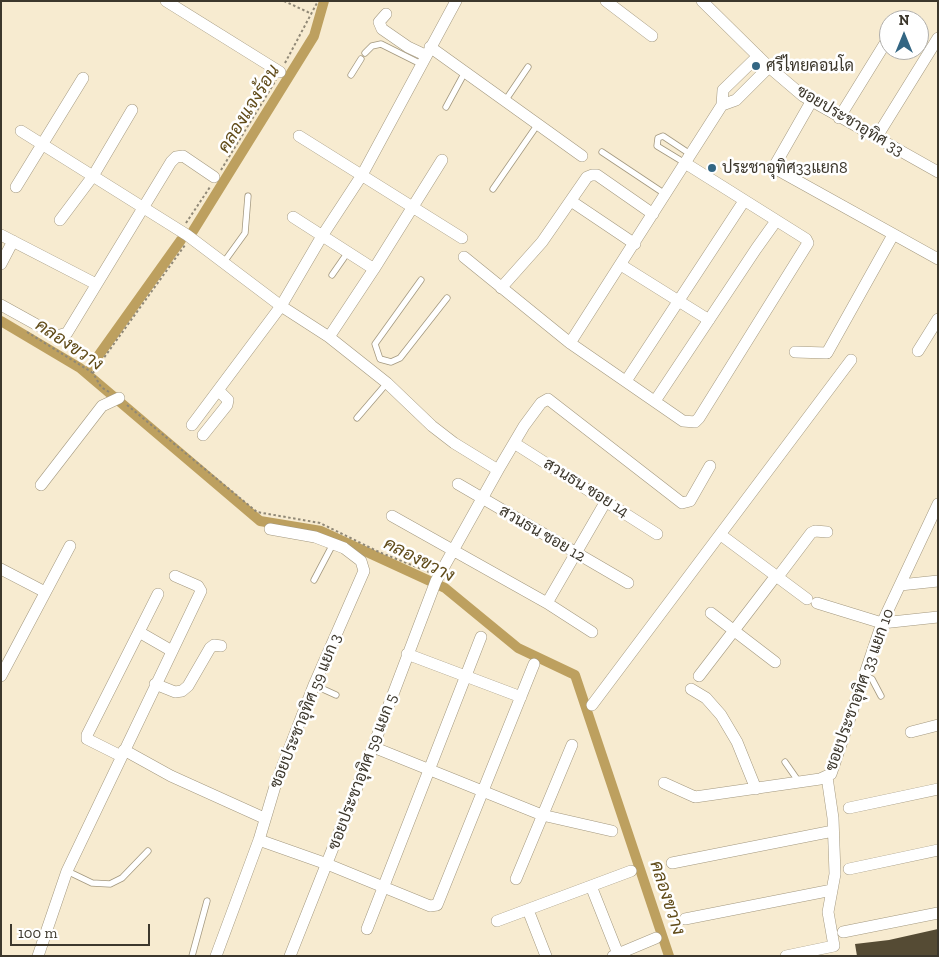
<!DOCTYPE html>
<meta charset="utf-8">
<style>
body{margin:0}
#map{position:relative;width:939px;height:957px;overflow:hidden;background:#f7ebd0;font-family:"Zilla Slab",serif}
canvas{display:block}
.frame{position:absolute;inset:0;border:2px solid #3c372c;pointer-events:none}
.north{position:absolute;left:879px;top:10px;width:50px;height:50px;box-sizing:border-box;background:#fff;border:1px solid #b1afab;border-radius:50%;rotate:0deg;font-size:14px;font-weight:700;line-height:20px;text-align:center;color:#3c372c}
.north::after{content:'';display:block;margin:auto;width:18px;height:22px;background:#336683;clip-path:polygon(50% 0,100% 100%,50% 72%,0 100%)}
.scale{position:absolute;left:10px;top:924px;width:140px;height:22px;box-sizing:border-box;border:2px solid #3c372c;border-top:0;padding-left:6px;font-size:15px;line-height:18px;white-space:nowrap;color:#3c372c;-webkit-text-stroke:4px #fff;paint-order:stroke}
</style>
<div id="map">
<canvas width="939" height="957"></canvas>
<div class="frame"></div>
<div class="north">N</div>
<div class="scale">100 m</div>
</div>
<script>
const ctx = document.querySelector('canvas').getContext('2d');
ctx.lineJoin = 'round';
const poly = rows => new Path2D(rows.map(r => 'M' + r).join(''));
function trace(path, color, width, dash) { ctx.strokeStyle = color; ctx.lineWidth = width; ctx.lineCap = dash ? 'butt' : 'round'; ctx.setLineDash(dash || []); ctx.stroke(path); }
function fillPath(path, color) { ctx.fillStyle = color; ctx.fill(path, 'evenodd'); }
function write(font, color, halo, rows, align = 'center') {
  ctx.font = font + ' "Zilla Slab",Sarabun,serif'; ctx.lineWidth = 5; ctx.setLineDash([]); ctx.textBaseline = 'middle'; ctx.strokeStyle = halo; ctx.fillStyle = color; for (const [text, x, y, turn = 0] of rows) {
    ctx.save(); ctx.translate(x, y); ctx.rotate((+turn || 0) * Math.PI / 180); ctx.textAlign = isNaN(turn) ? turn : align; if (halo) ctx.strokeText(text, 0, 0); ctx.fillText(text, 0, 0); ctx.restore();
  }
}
const canal = poly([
 [193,231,314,36,324,1],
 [1,321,80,368,260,521,321,531,445,588,518,648,575,675,669,956],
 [91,366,181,240]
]);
const building = poly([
 [938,929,938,956,857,956,855,944,889,940]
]);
const path = poly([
 [284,1,312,14],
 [285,63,318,1],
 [221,170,276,80],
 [186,223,210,187],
 [27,332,93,373],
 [109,392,101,387,93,373,185,245],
 [127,405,257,512,320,523,379,552,429,572]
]);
const lane = poly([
 [365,53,372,46,381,44,421,64],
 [351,75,361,59],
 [505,101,528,67],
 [446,107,465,72],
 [602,152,665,194],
 [685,163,657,146,658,138,663,136,690,154],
 [493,189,538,124],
 [224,262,245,233,248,196],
 [332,275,348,252],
 [421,280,375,344,380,359,391,362,400,358,447,298],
 [357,418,387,383],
 [314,580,333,544],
 [865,676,872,679,881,696],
 [314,685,336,695],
 [785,762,799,782],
 [67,871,92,883,110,884,122,878,148,851],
 [192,956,207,901]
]);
const street = poly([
 [166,1,280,72],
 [606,1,652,36],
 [702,1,769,67,803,96,938,172],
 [386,14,379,22,382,29,408,47,425,55],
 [430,47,582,156],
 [811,102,775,165,776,169,938,259],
 [722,105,736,100,769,67],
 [839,118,889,37],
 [21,131,187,235,281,306,329,337,387,383,432,426,454,443,498,470,436,581,373,747,290,956],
 [299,136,462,238],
 [876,138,938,38],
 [16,187,83,78],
 [571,201,635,244],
 [293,217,374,269],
 [60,220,93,176,132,110],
 [1,235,96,284],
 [464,257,570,343,683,421,695,422,699,418,808,243,806,239,685,163],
 [1,264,13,241],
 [621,265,709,320],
 [501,288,542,242,587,177,592,175,597,175,653,214],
 [1,305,57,336,67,333,171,162,176,157,183,156,214,177],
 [329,337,374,269,442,160],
 [570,343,722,105,723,90,758,56],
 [918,351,938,319],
 [795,352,827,353,893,235],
 [626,381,744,201],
 [655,401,756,249,776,221],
 [192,425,281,306,322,236,362,175,456,1],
 [203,435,227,405,228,400,219,391],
 [514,443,657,534],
 [498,470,524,426,541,403,548,399,682,503,690,501,710,466],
 [458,484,628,583],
 [41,485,102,406,119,398],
 [392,516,547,603,592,632],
 [721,535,807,599],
 [1,569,45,592],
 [777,578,811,533,815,531,827,532],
 [900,585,938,581],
 [547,603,606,501],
 [817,603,882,623,938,617],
 [711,613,775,662],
 [139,632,172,651],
 [407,654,521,697],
 [1,676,70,546],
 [699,676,775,577],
 [155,684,175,692,182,691,188,686,210,648,214,645,221,646],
 [691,689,706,698,721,715,737,742,756,789],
 [592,705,851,360],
 [911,732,938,725],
 [373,747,542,815,612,831],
 [124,750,171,776,264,818],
 [121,756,87,739,87,735,158,594],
 [664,783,695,797,820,779,831,774,882,623,938,504],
 [849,808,938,789],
 [259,840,327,864,430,906,437,905,534,664],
 [672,863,833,831],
 [849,869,938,850],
 [516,879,572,745],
 [591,886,618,954],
 [528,910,546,956],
 [685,919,832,890],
 [497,921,631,871],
 [367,929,481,637],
 [843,932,938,913],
 [38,956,67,871,201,591,198,586,175,576],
 [216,956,259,840,276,783,314,685,364,571,361,561,344,548,315,537,270,529],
 [613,956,656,938],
 [786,956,834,946,828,912,835,874,833,818,827,777]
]);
const markers = [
 [756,66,5,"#336683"],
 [712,168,5,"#336683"]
];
const poiNames = [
 ["ศรีไทยคอนโด",766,66],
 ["ประชาอุทิศ33แยก8",722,168]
];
const streetNames = [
 ["ซอยประชาอุทิศ 33",850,121,31],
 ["สวนธน ซอย 14",586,488,32],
 ["สวนธน ซอย 12",542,534,30],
 ["ซอยประชาอุทิศ 33 แยก 10",860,690,-70],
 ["ซอยประชาอุทิศ 59 แยก 3",306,711,-68],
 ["ซอยประชาอุทิศ 59 แยก 5",363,772,-69]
];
const waterNames = [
 ["คลองแจงร้อน",249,109,-58],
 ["คลองขวาง",69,345,34],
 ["คลองขวาง",419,560,27],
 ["คลองขวาง",667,898,72]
];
trace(canal, '#bda05f', 10);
fillPath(building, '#554b34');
trace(lane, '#a3987f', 7);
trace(street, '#a3987f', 12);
trace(path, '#908876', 2, [2.5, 2.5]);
trace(lane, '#fff', 5.5);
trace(street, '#fff', 11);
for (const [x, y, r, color] of markers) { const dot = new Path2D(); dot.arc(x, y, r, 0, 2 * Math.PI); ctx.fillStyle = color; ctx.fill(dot); trace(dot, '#fff', 2); }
write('16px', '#3c372c', '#fff', poiNames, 'left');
write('16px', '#3c372c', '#fff', streetNames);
write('italic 18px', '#614c1a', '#fff', waterNames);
</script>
